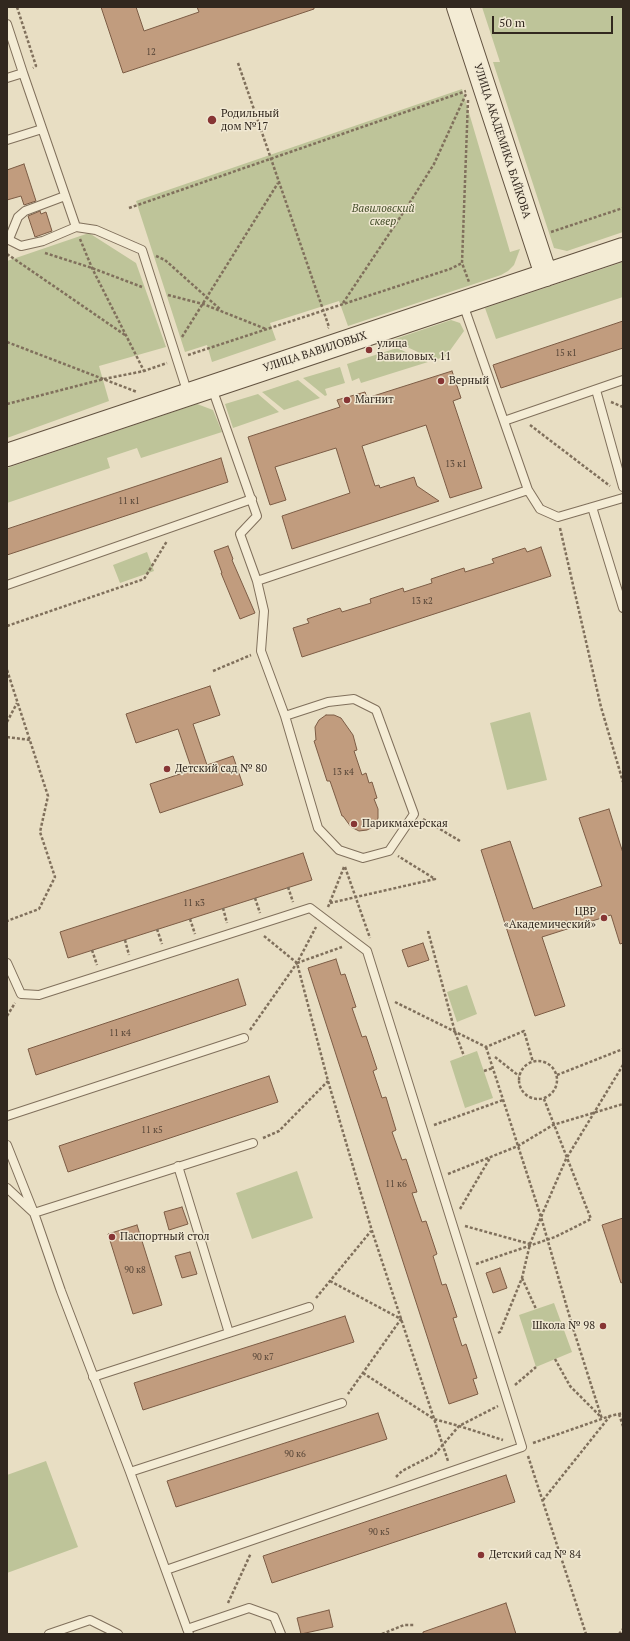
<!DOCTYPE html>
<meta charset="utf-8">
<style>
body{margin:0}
#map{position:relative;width:630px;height:1641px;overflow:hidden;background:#e8dec3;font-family:"PT Serif",serif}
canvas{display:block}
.frame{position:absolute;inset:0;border:8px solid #32281f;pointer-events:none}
.scale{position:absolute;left:492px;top:16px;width:121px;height:18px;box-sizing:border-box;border:2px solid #32281f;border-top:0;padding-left:5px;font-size:12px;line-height:14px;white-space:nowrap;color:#32281f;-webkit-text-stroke:3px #f0e8d2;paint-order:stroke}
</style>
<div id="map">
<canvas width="630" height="1641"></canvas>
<div class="frame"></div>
<div class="scale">50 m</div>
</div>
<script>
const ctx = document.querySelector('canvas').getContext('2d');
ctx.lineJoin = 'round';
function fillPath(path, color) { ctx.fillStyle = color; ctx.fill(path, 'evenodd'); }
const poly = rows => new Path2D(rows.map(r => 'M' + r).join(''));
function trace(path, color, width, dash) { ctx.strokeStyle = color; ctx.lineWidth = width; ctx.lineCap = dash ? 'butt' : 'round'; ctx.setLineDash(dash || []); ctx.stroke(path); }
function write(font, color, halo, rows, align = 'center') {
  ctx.font = font + ' "PT Serif",serif'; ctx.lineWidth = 3; ctx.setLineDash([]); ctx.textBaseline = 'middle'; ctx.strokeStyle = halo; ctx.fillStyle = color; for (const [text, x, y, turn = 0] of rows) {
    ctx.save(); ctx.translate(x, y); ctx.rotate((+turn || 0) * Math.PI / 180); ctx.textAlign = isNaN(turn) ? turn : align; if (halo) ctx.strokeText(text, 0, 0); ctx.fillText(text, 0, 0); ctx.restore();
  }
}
const green = poly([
 [482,7,623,7,623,232,567,251,554,248,493,62,500,62],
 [462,89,510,252,520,249,514,265,508,271,501,275,348,326,339,301,270,323,276,340,212,362,207,345,185,352,136,201],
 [89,233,136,263,166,347,99,366,109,401,7,438,7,261],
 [623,262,623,297,496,339,485,308],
 [451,320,460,323,464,331,446,356,435,360,392,340],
 [397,348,428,362,361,383,359,378,352,381,347,364],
 [340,367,345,383,325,389,327,395,325,396,303,378],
 [298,380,320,398,284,410,262,392],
 [258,394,279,412,233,428,225,404],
 [197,404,213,410,222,432,141,458,137,448,107,458,110,468,7,503,7,468],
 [147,552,154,571,120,583,113,565],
 [530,712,547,780,507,790,490,723],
 [467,985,477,1014,457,1022,447,992],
 [477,1051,493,1098,465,1108,450,1061],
 [297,1171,313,1218,252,1239,236,1193],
 [554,1303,572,1352,536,1367,519,1315],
 [46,1461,78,1547,7,1573,7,1475]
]);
const building = poly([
 [101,7,136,7,144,31,199,12,197,7,314,7,314,9,123,73,101,7],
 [24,164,36,201,24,205,21,196,7,200,7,170,24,164],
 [40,211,41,214,46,212,52,231,35,237,28,216,40,211],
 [623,321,623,348,501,388,493,365,623,321],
 [452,371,461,398,453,401,482,488,450,498,426,425,362,446,375,486,379,485,380,488,414,477,417,486,439,501,292,549,282,516,350,493,336,448,275,467,286,500,270,505,248,437,340,407,337,400,365,392,367,398,452,371],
 [221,458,228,482,7,555,7,529,221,458],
 [228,546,233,559,232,560,255,613,240,619,221,573,222,573,214,551,228,546],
 [541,547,551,576,302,657,293,628,309,623,307,619,340,608,342,612,371,603,370,599,403,588,404,592,432,583,431,579,464,568,465,572,494,563,492,559,525,548,527,552,541,547],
 [210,686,220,715,193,724,207,765,233,756,243,785,160,813,150,784,192,770,178,729,136,743,126,714,210,686],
 [326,715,334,715,341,718,353,735,357,750,354,751,362,775,366,773,369,783,372,782,377,798,374,799,378,809,378,818,375,826,367,830,359,831,351,827,343,816,342,816,330,781,327,781,314,741,316,740,315,727,319,720,326,715],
 [609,809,623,853,623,943,620,944,611,915,542,937,565,1006,535,1016,481,850,510,841,533,909,602,886,579,818,609,809],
 [303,853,312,880,68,958,60,932,303,853],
 [423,943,429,960,408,967,402,950,423,943],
 [336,959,341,975,345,974,356,1007,352,1008,362,1037,366,1036,377,1069,373,1071,382,1098,386,1097,396,1130,392,1132,402,1160,406,1159,417,1192,412,1193,422,1222,426,1221,437,1254,433,1256,442,1285,446,1284,457,1317,453,1318,462,1346,466,1344,477,1378,473,1379,478,1394,449,1404,308,968,336,959],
 [238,979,246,1005,36,1075,28,1049,238,979],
 [269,1076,278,1102,68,1172,59,1146,269,1076],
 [182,1207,188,1224,169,1230,164,1212,182,1207],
 [623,1218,623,1282,621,1283,602,1225,623,1218],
 [137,1225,162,1305,133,1314,108,1234,137,1225],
 [190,1252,197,1274,182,1278,175,1256,190,1252],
 [500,1268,507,1288,493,1293,486,1273,500,1268],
 [345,1316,354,1342,143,1410,134,1383,345,1316],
 [378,1413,387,1439,176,1507,167,1481,378,1413],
 [506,1475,515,1502,272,1583,263,1556,506,1475],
 [506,1603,516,1634,423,1634,423,1632,506,1603],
 [329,1610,333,1627,301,1634,297,1618,329,1610]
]);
const path = poly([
 [17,7,36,66,33,68],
 [238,63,329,327,328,328],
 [468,100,462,263,469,282],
 [129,208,466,91],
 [551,232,623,208],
 [80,239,92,268,144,371],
 [45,253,92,268,142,287],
 [7,254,125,335],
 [156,256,165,260,221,310],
 [168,295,203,304,266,329],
 [343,303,407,207,434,164,466,94],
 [182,337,278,183],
 [7,342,137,392],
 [188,355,450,269,462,263],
 [611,402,623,407],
 [7,404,104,379,144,371,167,363],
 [530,425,610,486],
 [560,528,601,707,623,782],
 [7,626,144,579,167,541],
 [7,670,48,796,40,832,55,877,39,909,7,921],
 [213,671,251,655],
 [7,722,17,703],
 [7,737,30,740],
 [423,819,460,841],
 [345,867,370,938],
 [288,887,293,902],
 [255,898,260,913],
 [330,903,435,879,398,856],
 [328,907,344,867],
 [223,908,227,923],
 [190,919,195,934],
 [157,929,162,944],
 [428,931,455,1032,464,1056],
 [264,936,297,963,328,1081,372,1231,448,1461],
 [125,940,129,955],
 [92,950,97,965],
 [297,963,342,947],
 [395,1002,486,1047,524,1031,533,1062],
 [7,1016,15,1003],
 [250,1030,297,963,316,927],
 [486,1047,541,1217,572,1325,602,1419],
 [495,1057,519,1076],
 '519 1080a19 19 0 1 1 38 0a19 19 0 1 1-38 0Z',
 [484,1071,493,1068],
 [557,1075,623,1049],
 [434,1125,503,1100],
 [263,1138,279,1131,328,1081],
 [448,1174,518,1146,553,1125,623,1104],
 [460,1209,490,1158],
 [465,1226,530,1244],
 [476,1264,555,1237,591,1219,544,1099],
 [522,1278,536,1309],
 [330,1281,401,1319,348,1394],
 [316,1298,371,1231],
 [563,1326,572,1325],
 [498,1333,500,1332,522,1278,530,1244,541,1217,566,1159,623,1065],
 [555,1359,570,1386,602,1418],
 [363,1373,434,1419,459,1426,503,1440],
 [515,1385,536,1367],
 [619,1414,623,1426],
 [533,1443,610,1416,623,1413],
 [528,1456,586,1634],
 [396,1477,402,1471,435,1454,459,1426,498,1406],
 [543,1500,610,1416],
 [228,1603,251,1553],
 [382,1634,404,1625,414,1625],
 [619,1634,623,1629]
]);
const lane = poly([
 [7,24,23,73,7,78],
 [23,73,76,227],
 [7,140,42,129],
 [7,239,21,246,43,241,76,227,96,230,142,250,188,394],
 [9,239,18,217,25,211,65,196],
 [463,304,528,490,540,509,558,517,623,498],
 [212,388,257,516,240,534,257,581,528,490],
 [596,390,623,487],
 [504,421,623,380],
 [592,507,623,608],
 [257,581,264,611,261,651,285,716,318,828,339,850,363,858,389,851,414,814,376,710,354,699,328,702,285,716],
 [7,585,252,499],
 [7,963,21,994,39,995,310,908,367,951,522,1447,166,1570],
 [7,1116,244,1038],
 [7,1145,34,1213,253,1143],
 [178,1166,229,1333],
 [7,1188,34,1213,61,1291,130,1472,189,1634],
 [93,1377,309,1307],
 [130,1472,342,1403],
 [187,1629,249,1608,274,1617,281,1634],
 [49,1634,90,1620,118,1634]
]);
const secondary = poly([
 [458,7,546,275],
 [7,455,623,249]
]);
const markers = [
 [212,120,5,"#873534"],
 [369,350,4,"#873534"],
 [441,381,4,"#873534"],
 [347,400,4,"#873534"],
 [167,769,4,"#873534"],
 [354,824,4,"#873534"],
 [604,918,4,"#873534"],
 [112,1237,4,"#873534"],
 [603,1326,4,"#873534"],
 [481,1555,4,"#873534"]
];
const numberNames = [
 ["12",151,52],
 ["15 к1",566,353],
 ["13 к1",456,464],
 ["11 к1",129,501],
 ["13 к2",422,601],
 ["13 к4",343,772],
 ["11 к3",194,903],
 ["11 к4",120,1033],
 ["11 к5",152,1130],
 ["11 к6",396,1184],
 ["90 к8",135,1270],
 ["90 к7",263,1357],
 ["90 к6",295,1454],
 ["90 к5",379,1532]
];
const poiNames = [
 ["Родильный",221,114],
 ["дом №17",221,127],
 ["улица",377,344],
 ["Вавиловых, 11",377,357],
 ["Верный",449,381],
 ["Магнит",355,400],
 ["Детский сад № 80",175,769],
 ["Парикмахерская",362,824],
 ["ЦВР",596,912,"right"],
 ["«Академический»",596,925,"right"],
 ["Паспортный стол",120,1237],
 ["Школа № 98",595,1326,"right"],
 ["Детский сад № 84",489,1555]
];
const streetNames = [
 ["УЛИЦА АКАДЕМИКА БАЙКОВА",502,141,72],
 ["УЛИЦА ВАВИЛОВЫХ",315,352,-18]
];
const parkNames = [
 ["Вавиловский",383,209],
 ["сквер",383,222]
];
fillPath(green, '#bec499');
fillPath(building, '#c19c7e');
trace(building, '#7c5c45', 1);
trace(lane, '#80705c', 10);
trace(secondary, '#625240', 24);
trace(path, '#80705c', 2.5, [3, 2]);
trace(lane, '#f4ecd5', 8);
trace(secondary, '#f4ecd5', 22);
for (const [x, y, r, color] of markers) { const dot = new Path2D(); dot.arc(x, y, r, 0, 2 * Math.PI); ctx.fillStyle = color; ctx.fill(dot); trace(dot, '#f0e8d2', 1.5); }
write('9px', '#564537', null, numberNames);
write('11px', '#32281f', '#f0e8d2', poiNames, 'left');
write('11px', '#32281f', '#f0e8d2', streetNames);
write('italic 11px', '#424c28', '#f0e8d2', parkNames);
</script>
